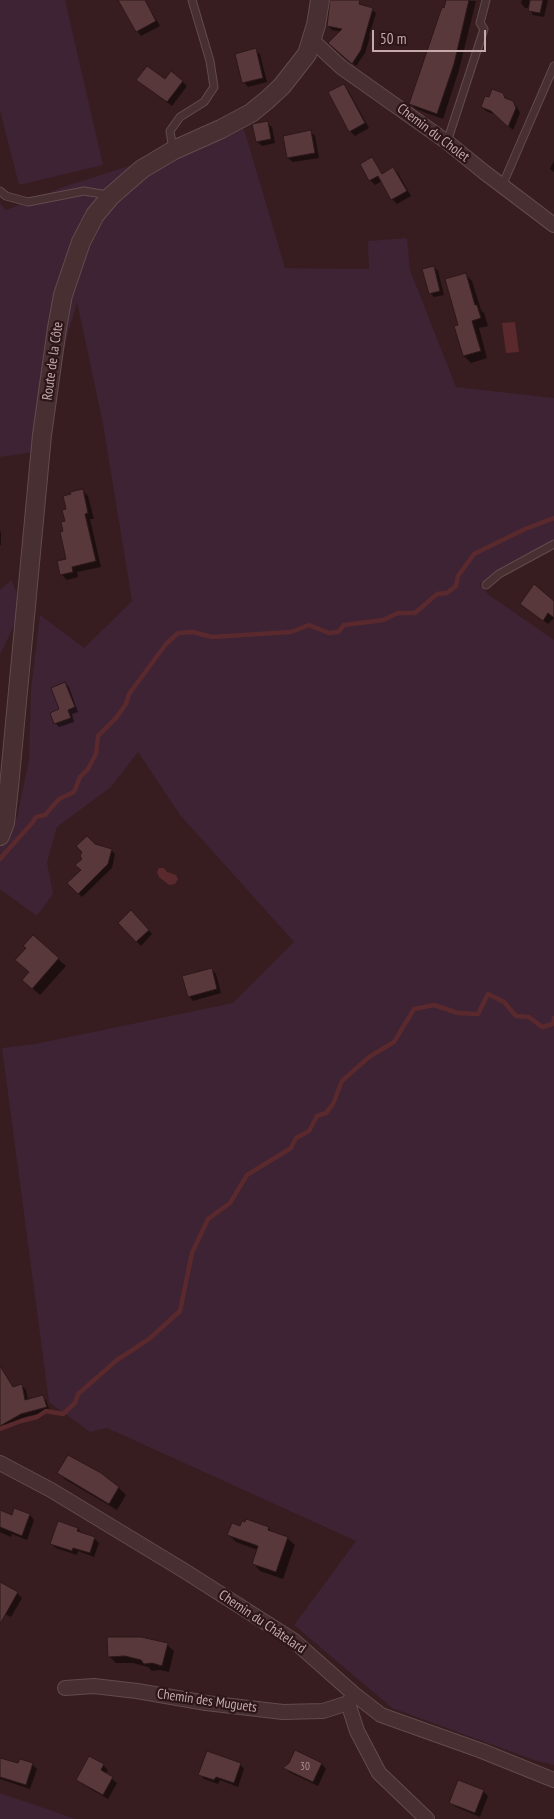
<!DOCTYPE html>
<meta charset="utf-8">
<style>
body{margin:0}
#map{position:relative;width:554px;height:1819px;overflow:hidden;background:#371d1f;font-family:"PT Sans Narrow",sans-serif}
canvas{display:block}
.scale{position:absolute;left:372px;top:30px;width:114px;height:22px;box-sizing:border-box;border:2px solid #c6aaab;border-top:0;padding-left:6px;font-size:15px;line-height:18px;white-space:nowrap;color:#c6aaab;-webkit-text-stroke:4px #2c1618;paint-order:stroke}
</style>
<div id="map">
<canvas width="554" height="1819"></canvas>
<div class="scale">50 m</div>
</div>
<script>
const ctx = document.querySelector('canvas').getContext('2d');
ctx.lineJoin = 'round';
function fillPath(path, color) { ctx.fillStyle = color; ctx.fill(path, 'evenodd'); }
const poly = rows => new Path2D(rows.map(r => 'M' + r).join(''));
function trace(path, color, width, dash) { ctx.strokeStyle = color; ctx.lineWidth = width; ctx.lineCap = dash ? 'butt' : 'round'; ctx.setLineDash(dash || []); ctx.stroke(path); }
function write(font, color, halo, rows, align = 'center') {
  ctx.font = font + ' "PT Sans Narrow",sans-serif'; ctx.lineWidth = 4.5; ctx.setLineDash([]); ctx.textBaseline = 'middle'; ctx.strokeStyle = halo; ctx.fillStyle = color; for (const [text, x, y, turn = 0] of rows) {
    ctx.save(); ctx.translate(x, y); ctx.rotate((+turn || 0) * Math.PI / 180); ctx.textAlign = isNaN(turn) ? turn : align; if (halo) ctx.strokeText(text, 0, 0); ctx.fillText(text, 0, 0); ctx.restore();
  }
}
const green = poly([
 [0,0,65,0,103,165,19,185,0,111],
 [244,129,285,268,369,269,368,241,407,238,410,270,456,387,554,398,554,541,479,584,489,595,554,640,554,1765,534,1760,392,1708,294,1625,356,1541,107,1428,90,1432,49,1402,2,1048,35,1044,233,1003,294,942,180,815,138,752,111,787,57,827,47,862,53,894,37,916,0,889,0,847,17,817,29,760,31,689,40,615,84,648,132,601,103,424,77,302,35,452,0,457,0,203,6,210,63,187],
 [11,580,23,606,0,655,0,590],
 [0,1793,76,1819,0,1819]
]);
const water = poly([
 [515,322,519,352,506,353,502,323],
 [159,868,164,868,167,872,176,875,178,879,175,884,169,885,159,877,157,872]
]);
const shadow = poly([
 [120,0,139,0,153,14,160,26,141,36,137,31],
 [332,0,352,0,372,10,376,13,369,36,370,37,365,53,356,66,334,47,342,32,332,30,328,26],
 [447,0,476,1,459,70,443,119,416,109,410,103],
 [522,0,548,0,544,17,533,15,529,8,525,8,521,3],
 [255,50,260,54,267,82,248,87,244,82],
 [165,81,182,81,187,86,172,106,143,85],
 [343,85,348,90,369,128,355,136,350,131],
 [503,95,517,107,520,113,513,130,496,115,486,111,482,107,489,99],
 [267,123,272,127,275,143,262,146,257,141],
 [311,132,315,136,319,158,293,162,288,158],
 [372,159,383,175,393,169,398,173,411,196,397,204,392,199,382,181,375,185,370,180],
 [554,161,554,172,550,169],
 [434,267,438,271,444,295,434,297,430,293],
 [465,274,472,281,481,310,484,313,488,326,479,328,487,358,471,363,464,356,455,327,460,326],
 [82,490,88,496,94,519,90,519,101,567,77,572,78,577,67,580,61,574,67,560,65,532,68,510],
 [0,531,1,532,1,545,0,545],
 [554,603,554,618,548,624,521,604],
 [65,683,69,687,78,712,72,714,74,722,59,727,55,723,61,709],
 [111,850,115,854,112,868,82,897,69,883,82,870],
 [131,912,152,934,141,946,119,923],
 [33,937,66,966,40,995,31,987,28,948],
 [212,970,216,974,221,993,193,1001,189,996],
 [1,1369,14,1388,22,1386,26,1390,28,1400,42,1396,46,1400,50,1411,25,1417,6,1428,0,1422],
 [68,1457,119,1488,126,1495,117,1510,66,1480,59,1473],
 [15,1510,30,1515,34,1520,27,1540,12,1534,11,1537,0,1532,0,1511,13,1516],
 [241,1527,268,1528,274,1533,287,1538,295,1545,283,1579,260,1571,253,1563,258,1550,236,1542,229,1535],
 [78,1529,82,1533,94,1538,99,1543,94,1557,78,1551,77,1555,56,1548,51,1544],
 [0,1583,17,1593,22,1598,11,1617,0,1611],
 [167,1645,174,1651,169,1672,160,1670,152,1671,148,1667,133,1663,116,1663,109,1656],
 [296,1752,322,1764,326,1769,318,1786,289,1772,285,1768,290,1764],
 [0,1759,19,1765,32,1764,37,1769,30,1789,0,1779],
 [240,1764,244,1769,238,1787,220,1780,218,1784,204,1779,200,1774],
 [103,1765,108,1770,106,1774,117,1783,108,1799,82,1784,78,1780],
 [483,1791,488,1796,480,1817,456,1807,451,1803]
]);
const stream = poly([
 [0,859,32,823,36,817,45,815,59,799,74,792,80,777,88,769,96,754,98,736,116,718,126,704,129,694,166,644,178,633,193,632,212,637,291,632,309,625,329,633,338,632,344,625,383,620,398,613,415,613,437,594,447,593,456,586,458,576,474,554,525,529,554,518],
 [0,1429,21,1421,37,1417,46,1411,63,1414,75,1403,78,1394,117,1360,149,1339,180,1311,192,1253,208,1219,230,1203,247,1175,291,1148,296,1138,309,1131,317,1116,326,1113,333,1104,342,1081,369,1057,394,1042,414,1009,434,1005,458,1013,478,1014,488,994,504,1002,516,1016,529,1017,542,1027,553,1024,554,1018]
]);
const building = poly([
 [118,0,145,0,156,21,136,32,118,0],
 [330,0,360,0,359,4,373,8,361,50,352,64,328,43,342,29,327,26,330,0],
 [446,0,469,0,454,64,437,114,409,104,442,7,444,8,446,0],
 [530,0,543,0,540,13,528,11,530,0],
 [256,48,263,78,242,83,235,54,256,48],
 [147,66,165,79,171,71,183,81,167,102,136,80,147,66],
 [344,84,365,123,349,132,328,92,344,84],
 [492,89,503,93,505,98,513,101,516,108,508,127,491,111,481,107,485,96,489,97,492,89],
 [268,121,271,139,256,142,252,124,268,121],
 [311,130,315,153,287,158,283,136,311,130],
 [372,157,382,174,393,167,407,191,391,200,378,176,369,181,360,164,372,157],
 [434,266,440,291,429,294,422,269,434,266],
 [466,273,475,305,477,305,481,318,472,321,481,351,463,356,454,326,458,325,445,279,466,273],
 [83,489,88,513,85,514,96,561,72,567,73,572,60,575,57,561,66,559,60,532,63,531,61,522,65,521,62,510,66,509,63,496,71,494,70,492,83,489],
 [534,584,554,601,554,618,548,613,543,621,520,604,534,584],
 [65,682,75,707,68,710,71,718,54,724,50,713,59,709,51,688,65,682],
 [87,836,95,844,112,849,108,864,78,894,67,883,81,870,75,865,82,859,80,856,82,852,76,846,87,836],
 [131,910,149,930,136,942,118,923,131,910],
 [33,935,59,958,32,989,22,980,29,972,15,960,26,948,23,946,33,935],
 [212,968,217,989,188,997,182,976,212,968],
 [0,1366,13,1387,22,1384,25,1400,43,1395,47,1407,21,1414,0,1426,0,1366],
 [68,1455,101,1473,119,1487,109,1504,57,1473,68,1455],
 [14,1508,30,1514,22,1536,0,1527,0,1510,12,1515,14,1508],
 [246,1519,269,1527,268,1530,288,1537,276,1572,252,1564,258,1546,227,1535,232,1523,240,1526,242,1521,245,1522,246,1519],
 [58,1521,78,1528,77,1531,95,1537,90,1553,73,1548,72,1551,50,1544,58,1521],
 [0,1582,18,1592,0,1624,0,1582],
 [107,1637,141,1637,168,1643,162,1666,152,1663,144,1664,141,1660,125,1656,108,1657,107,1637],
 [295,1750,322,1763,313,1782,283,1768,289,1763,295,1750],
 [207,1751,241,1763,234,1783,216,1777,214,1780,198,1775,207,1751],
 [89,1756,104,1764,101,1770,113,1777,103,1795,76,1780,89,1756],
 [0,1758,18,1763,20,1759,33,1763,26,1785,0,1777,0,1758],
 [458,1780,484,1790,475,1813,449,1803,458,1780]
]);
const service = poly([
 [447,142,484,29,480,23,486,0],
 [173,150,170,131,180,117,204,102,214,87,210,61,192,0],
 [502,186,554,66],
 [0,191,6,196,28,202,84,191,108,195],
 [486,585,499,574,554,544]
]);
const minor = poly([
 [312,40,341,67,447,142,484,172,554,225],
 [0,1463,51,1490,183,1570,293,1640,354,1694,381,1715,482,1751,554,1780],
 [65,1688,94,1686,137,1691,206,1703,283,1712,323,1711,348,1703],
 [353,1696,348,1703,357,1731,379,1773,427,1819]
]);
const tertiary = poly([
 [0,836,5,823,9,787,42,435,57,328,63,295,81,242,95,215,111,196,142,169,174,150,221,129,251,113,267,100,282,86,307,54,316,25,320,0]
]);
const numberNames = [
 ["30",305,1767]
];
const streetNames = [
 ["Chemin du Cholet",433,133,37],
 ["Route de la Côte",53,361,-82],
 ["Chemin du Châtelard",262,1622,34],
 ["Chemin des Muguets",207,1701,8]
];
fillPath(green, '#3d2333');
fillPath(water, '#5a292d');
fillPath(shadow, '#0007');
trace(stream, '#5a292d', 4.5);
fillPath(building, '#59383b');
trace(building, '#2e181a', 1);
trace(service, '#634b4d', 9);
trace(minor, '#634b4d', 16);
trace(tertiary, '#634b4d', 20);
trace(service, '#483032', 7);
trace(minor, '#483032', 14);
trace(tertiary, '#483032', 18);
write('11px', '#ab8e8f', null, numberNames);
write('14px', '#c6aaab', '#2c1618', streetNames);
</script>
